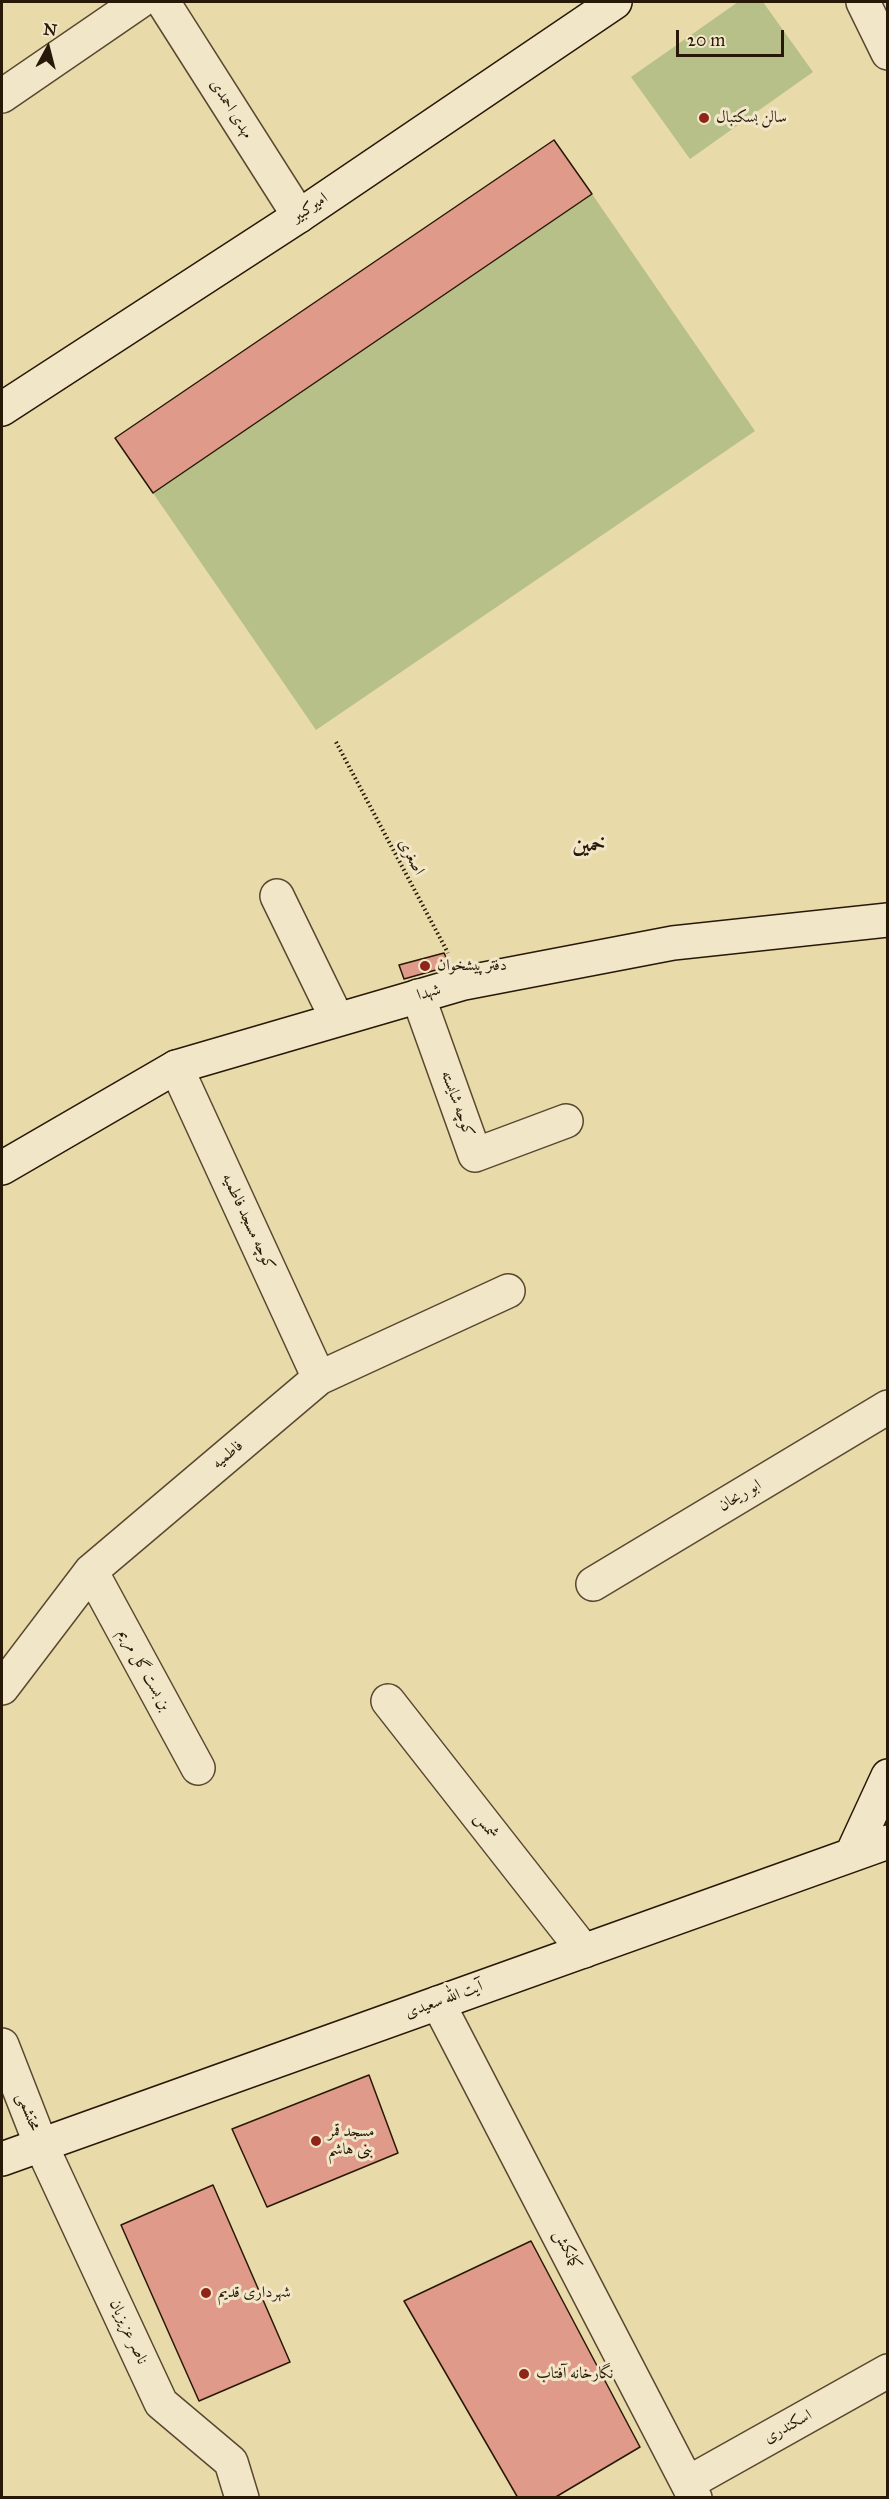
<!DOCTYPE html>
<meta charset="utf-8">
<style>
body{margin:0}
#map{position:relative;width:889px;height:2499px;overflow:hidden;background:#e9daaa;font-family:"IM FELL Great Primer",serif}
canvas{display:block}
.frame{position:absolute;inset:0;border:3px solid #281807;pointer-events:none}
.north{position:absolute;left:18px;top:18px;width:60px;height:60px;-webkit-text-stroke:4px #f1e7c8;paint-order:stroke;rotate:7deg;font-size:16px;font-weight:700;line-height:24px;text-align:center;color:#281807}
.north::after{content:'';display:block;margin:auto;width:21px;height:27px;background:#281807;clip-path:polygon(50% 0,100% 100%,50% 72%,0 100%)}
.scale{position:absolute;left:676px;top:30px;width:108px;height:27px;box-sizing:border-box;border:3px solid #281807;border-top:0;padding-left:8px;font-size:18px;line-height:21px;white-space:nowrap;color:#281807;-webkit-text-stroke:4px #f1e7c8;paint-order:stroke}
</style>
<div id="map">
<canvas width="889" height="2499"></canvas>
<div class="frame"></div>
<div class="north">N</div>
<div class="scale">20 m</div>
</div>
<script>
const ctx = document.querySelector('canvas').getContext('2d');
ctx.lineJoin = 'round';
function fillPath(path, color) { ctx.fillStyle = color; ctx.fill(path, 'evenodd'); }
const poly = rows => new Path2D(rows.map(r => 'M' + r).join(''));
function trace(path, color, width, dash) { ctx.strokeStyle = color; ctx.lineWidth = width; ctx.lineCap = dash ? 'butt' : 'round'; ctx.setLineDash(dash || []); ctx.stroke(path); }
function write(font, color, halo, rows, align = 'center') {
  ctx.font = font + ' "IM FELL Great Primer",Amiri,serif'; ctx.lineWidth = 6; ctx.setLineDash([]); ctx.textBaseline = 'middle'; ctx.strokeStyle = halo; ctx.fillStyle = color; for (const [text, x, y, turn = 0] of rows) {
    ctx.save(); ctx.translate(x, y); ctx.rotate((+turn || 0) * Math.PI / 180); ctx.textAlign = isNaN(turn) ? turn : align; if (halo) ctx.strokeText(text, 0, 0); ctx.fillText(text, 0, 0); ctx.restore();
  }
}
const green = poly([
 [738,2,763,2,813,72,690,159,631,77],
 [592,194,755,431,316,730,153,493]
]);
const building = poly([
 [554,140,592,194,153,493,115,438,554,140],
 [444,953,450,966,404,979,399,965,444,953],
 [369,2075,398,2153,267,2207,232,2129,369,2075],
 [213,2185,290,2362,199,2401,121,2225,213,2185],
 [531,2241,640,2447,554,2498,518,2498,404,2301,531,2241]
]);
const path = poly([
 [336,742,448,953]
]);
const street = poly([
 [163,2,299,216],
 [863,2,888,53],
 [2,96,139,2],
 [277,896,337,1019],
 [418,996,475,1155,566,1121],
 [176,1067,319,1378],
 [91,1571,198,1768],
 [593,1584,888,1407],
 [2,1688,91,1571,319,1378,508,1291],
 [388,1701,584,1951],
 [438,2003,695,2498],
 [2,2045,41,2145,161,2403,231,2462,242,2498],
 [688,2483,888,2371]
]);
const secondary = poly([
 [2,409,299,216,615,2],
 [2,1168,176,1067,464,983,673,943,888,920],
 [852,1854,888,1776],
 [2,2159,888,1842]
]);
const markers = [
 [704,118,6,"#8f2418"],
 [425,966,6,"#8f2418"],
 [316,2141,6,"#8f2418"],
 [206,2293,6,"#8f2418"],
 [524,2374,6,"#8f2418"]
];
const streetNames = [
 ["مهدی احمدی",231,109,58],
 ["امیرکبیر",310,208,-34],
 ["اصغری",411,857,62],
 ["شهدا",429,993,-16],
 ["کوچه شایسته",457,1104,70],
 ["کوچه مسجد فاطمیه",248,1222,65],
 ["فاطمیه",228,1455,-40],
 ["ابو ریحان",740,1496,-31],
 ["بن بست گل مریم",144,1670,61],
 ["شمس",486,1826,52],
 ["آیت الله سعیدی",444,2000,-20],
 ["محتشمی",28,2112,68],
 ["کمانکش",567,2250,63],
 ["ناصر عزیزیان",128,2332,65],
 ["اسکندری",788,2427,-29]
];
const poiNames = [
 ["سالن بسکتبال",716,118],
 ["دفتر پیشخوان",437,966],
 ["مسجد قمر",328,2132],
 ["بنی هاشم",328,2150],
 ["شهرداری قدیم",218,2293],
 ["نگارخانه آفتاب",536,2374]
];
const districtNames = [
 ["خمین",589,846]
];
fillPath(green, '#b6c088');
fillPath(building, '#e09a89');
trace(building, '#281807', 1.5);
trace(street, '#584830', 36);
trace(secondary, '#281807', 36);
trace(path, '#281807', 4, [1.5, 3]);
trace(street, '#f1e7c8', 33);
trace(secondary, '#f1e7c8', 33);
for (const [x, y, r, color] of markers) { const dot = new Path2D(); dot.arc(x, y, r, 0, 2 * Math.PI); ctx.fillStyle = color; ctx.fill(dot); trace(dot, '#f1e7c8', 2); }
write('16px', '#281807', '#f1e7c8', streetNames);
write('16px', '#281807', '#f1e7c8', poiNames, 'left');
write('bold 22px', '#281807', '#f1e7c8', districtNames);
</script>
